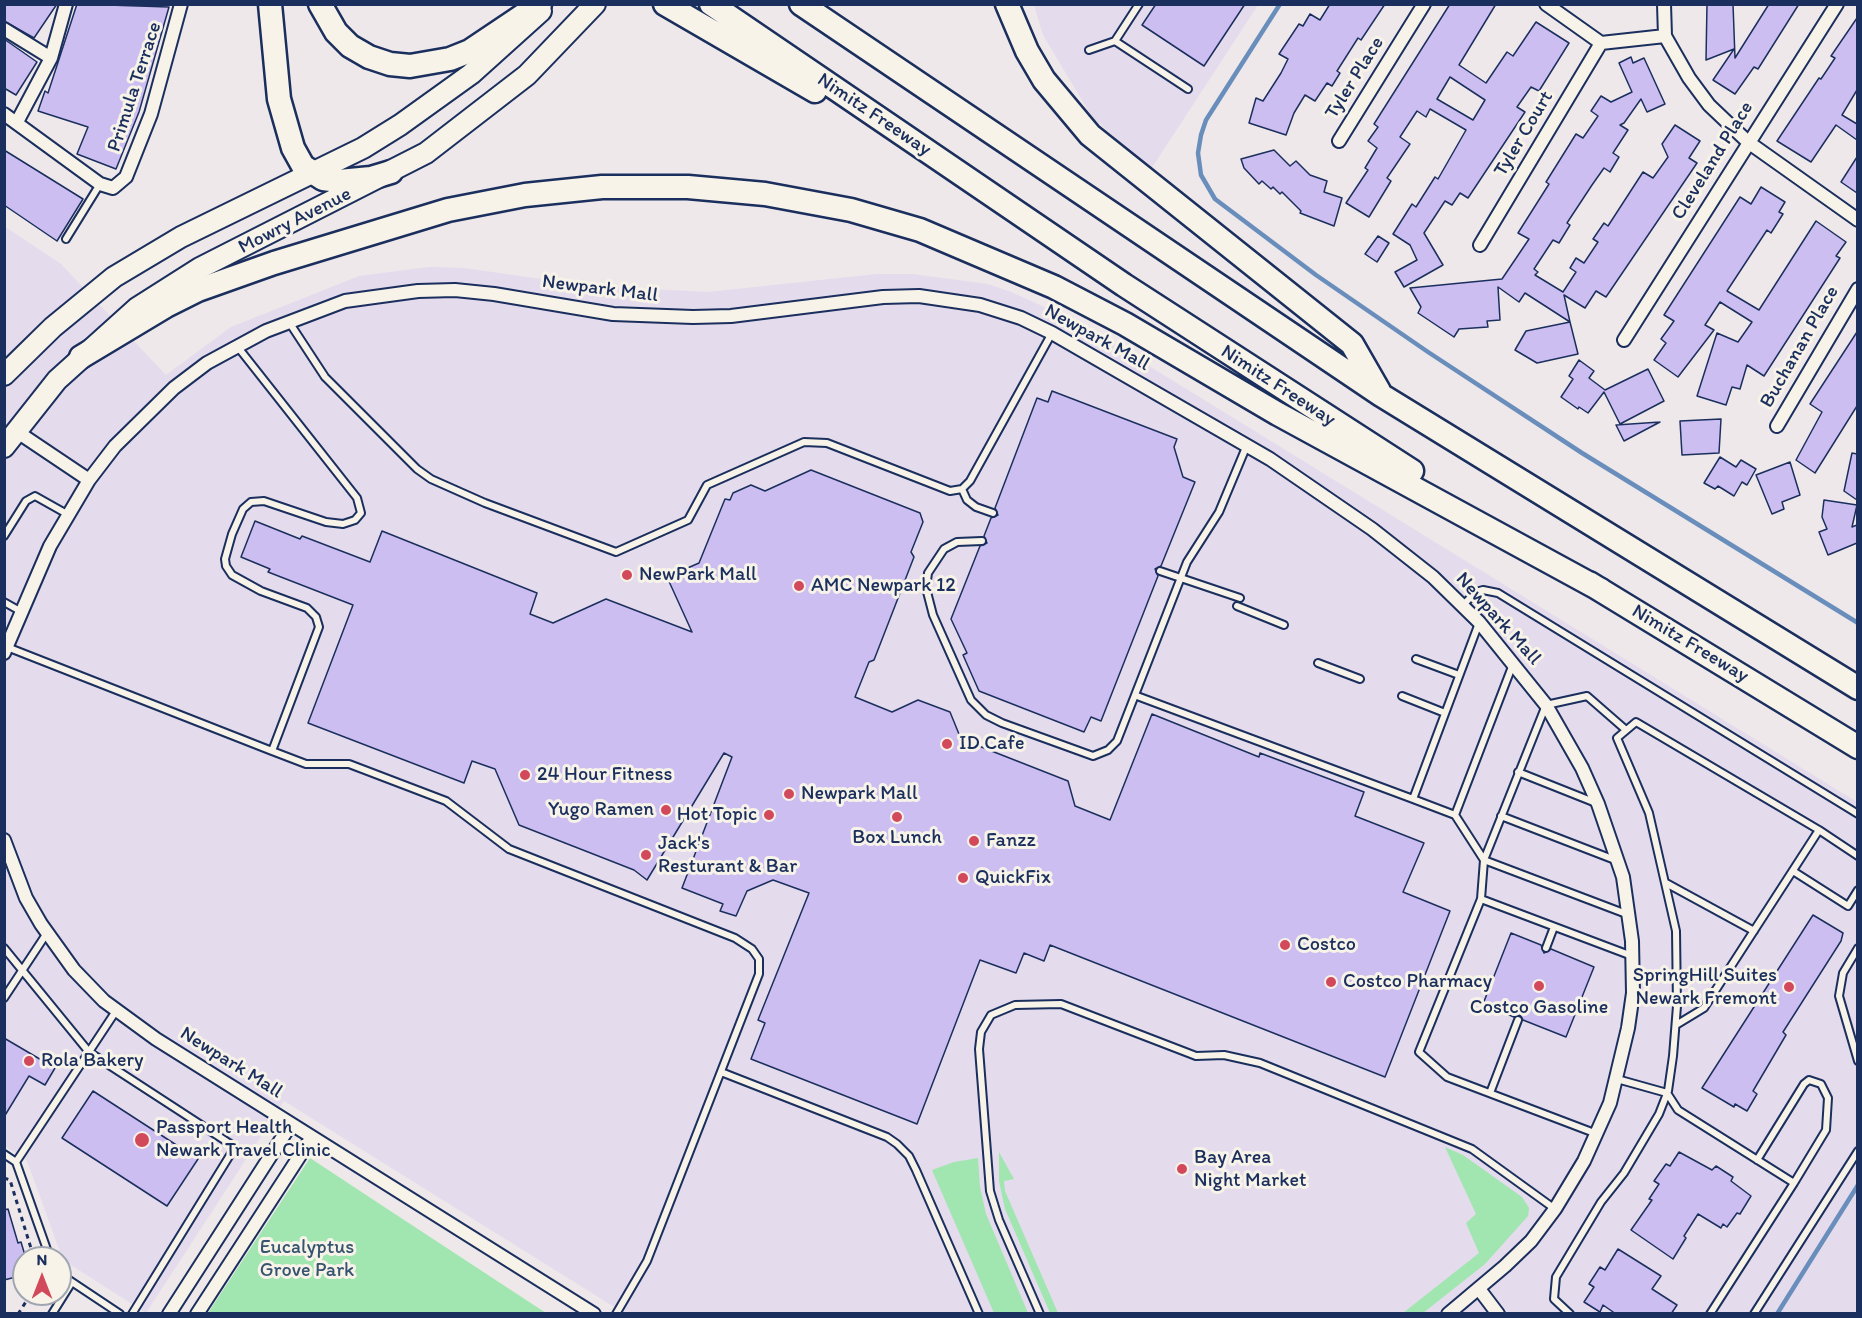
<!DOCTYPE html>
<style>
body{margin:0}
#map{position:relative;width:1862px;height:1318px;overflow:hidden;background:#eee8ea;font-family:Itim,sans-serif}
canvas{display:block}
.frame{position:absolute;inset:0;border:6px solid #1b2f5e;pointer-events:none}
.north{position:absolute;left:12px;top:1246px;width:60px;height:60px;box-sizing:border-box;background:#f7f3e8;border:2px solid #9fa5b1;border-radius:50%;rotate:0deg;font-size:16px;font-weight:700;line-height:24px;text-align:center;color:#1b2f5e}
.north::after{content:'';display:block;margin:auto;width:21px;height:27px;background:#d1495b;clip-path:polygon(50% 0,100% 100%,50% 72%,0 100%)}
</style>
<div id="map">
<canvas width="1862" height="1318"></canvas>
<div class="frame"></div>
<div class="north">N</div>
</div>
<script>
const ctx = document.querySelector('canvas').getContext('2d');
ctx.lineJoin = 'round';
function fillPath(path, color) { ctx.fillStyle = color; ctx.fill(path, 'evenodd'); }
const poly = rows => new Path2D(rows.map(r => 'M' + r).join(''));
function trace(path, color, width, dash) { ctx.strokeStyle = color; ctx.lineWidth = width; ctx.lineCap = dash ? 'butt' : 'round'; ctx.setLineDash(dash || []); ctx.stroke(path); }
function write(font, color, halo, rows, align = 'center') {
  ctx.font = font + ' Itim,sans-serif'; ctx.lineWidth = 6; ctx.setLineDash([]); ctx.textBaseline = 'middle'; ctx.strokeStyle = halo; ctx.fillStyle = color; for (const [text, x, y, turn = 0] of rows) {
    ctx.save(); ctx.translate(x, y); ctx.rotate((+turn || 0) * Math.PI / 180); ctx.textAlign = isNaN(turn) ? turn : align; if (halo) ctx.strokeText(text, 0, 0); ctx.fillText(text, 0, 0); ctx.restore();
  }
}
const built = poly([
 [1034,5,1258,5,1151,169,1092,117,1043,35],
 [4,226,61,264,166,375,231,327,359,276,429,267,464,268,590,286,708,292,877,274,912,274,988,284,1011,292,1076,321,1857,802,1857,1313,624,1313,284,1101,146,1313,63,1260,27,1161,5,1146]
]);
const green = poly([
 [1445,1147,1463,1155,1522,1197,1529,1208,1528,1216,1485,1264,1423,1313,1403,1313,1479,1253,1466,1223,1476,1214],
 [999,1152,1014,1179,1004,1181,1005,1191,1058,1313,1050,1313,1005,1209,999,1181],
 [310,1158,395,1214,546,1313,208,1313],
 [978,1158,980,1187,986,1214,1028,1313,994,1313,932,1170,954,1162]
]);
const stream = poly([
 [1280,4,1206,120,1201,135,1198,153,1201,175,1215,199,1316,275,1428,352,1582,453,1858,623],
 [1777,1314,1858,1185]
]);
const building = poly([
 [4,4,57,4,34,38,4,21,4,4],
 [77,4,169,7,139,112,116,169,77,154,88,127,38,111,45,91,48,93,77,4],
 [1156,4,1245,4,1204,66,1142,25,1156,4],
 [1330,4,1385,4,1361,40,1358,38,1337,71,1340,73,1332,86,1327,83,1315,101,1305,95,1294,113,1286,135,1249,123,1256,98,1263,101,1281,73,1288,59,1279,54,1299,24,1303,26,1310,14,1320,20,1330,4],
 [1450,4,1496,4,1459,65,1486,83,1507,52,1513,56,1536,22,1569,43,1539,91,1531,87,1517,107,1525,112,1468,198,1460,193,1452,205,1445,201,1424,233,1443,265,1404,287,1395,272,1417,260,1410,245,1393,234,1412,204,1416,207,1435,177,1438,179,1466,130,1430,109,1426,117,1417,111,1400,137,1410,144,1387,178,1391,181,1369,217,1346,203,1368,170,1365,168,1377,148,1368,141,1378,127,1374,124,1450,4],
 [1450,77,1485,100,1473,120,1437,99,1450,77],
 [1707,4,1733,4,1735,58,1769,4,1799,4,1758,69,1754,67,1735,94,1713,80,1734,49,1706,60,1707,4],
 [1857,18,1857,90,1842,115,1857,124,1857,140,1836,125,1811,162,1777,141,1819,78,1821,79,1835,58,1831,56,1857,18],
 [4,39,37,62,16,95,4,88,4,39],
 [1631,57,1633,63,1644,58,1665,104,1647,112,1641,99,1624,123,1620,125,1628,130,1613,153,1619,157,1610,172,1604,168,1592,185,1567,223,1570,225,1559,243,1553,240,1534,269,1538,272,1535,275,1563,292,1576,272,1570,268,1576,258,1584,263,1598,242,1593,239,1604,223,1608,226,1643,172,1653,178,1668,157,1662,144,1675,125,1700,141,1689,158,1697,163,1606,297,1596,291,1585,308,1564,295,1570,322,1525,293,1519,302,1498,287,1500,320,1487,321,1488,327,1459,329,1454,337,1418,313,1421,307,1410,288,1502,279,1529,239,1518,233,1549,184,1546,182,1576,134,1583,138,1598,116,1591,111,1601,96,1611,102,1632,92,1619,63,1631,57],
 [4,150,83,199,57,241,4,205,4,150],
 [1274,150,1290,166,1296,161,1310,175,1327,181,1324,192,1342,198,1334,226,1300,213,1301,211,1282,192,1280,194,1273,187,1271,189,1262,181,1259,184,1244,168,1241,159,1274,150],
 [1857,157,1857,193,1841,182,1857,157],
 [1761,187,1785,202,1779,212,1783,214,1771,233,1767,230,1727,291,1759,310,1816,221,1846,242,1836,256,1840,258,1764,376,1747,365,1740,389,1732,387,1726,405,1697,396,1717,333,1738,342,1752,322,1720,302,1705,325,1714,330,1678,377,1654,360,1666,343,1661,339,1674,321,1664,315,1740,197,1751,204,1761,187],
 [1378,236,1389,243,1377,262,1365,254,1378,236],
 [1570,322,1578,354,1537,363,1515,350,1526,331,1570,322],
 [1857,332,1857,406,1815,473,1796,460,1822,412,1810,404,1857,332],
 [1579,360,1594,371,1589,378,1605,390,1648,369,1664,401,1620,424,1604,392,1588,413,1579,407,1578,409,1561,397,1573,379,1569,376,1579,360],
 [1052,391,1177,439,1174,447,1183,477,1195,482,1161,566,1155,569,1158,576,1101,721,1091,717,1084,732,979,691,963,655,967,653,951,619,980,546,987,543,984,536,991,518,998,515,995,508,1037,398,1048,402,1052,391],
 [1721,419,1719,453,1682,455,1680,421,1721,419],
 [1660,422,1624,441,1616,425,1660,422],
 [1852,453,1857,454,1857,500,1844,491,1852,453],
 [1720,457,1736,467,1741,460,1756,469,1747,485,1742,482,1734,496,1718,486,1715,489,1704,483,1720,457],
 [1790,462,1800,495,1782,502,1784,509,1772,514,1756,475,1790,462],
 [811,470,920,513,923,522,911,552,914,557,874,660,869,662,855,697,892,712,918,700,950,712,961,739,1068,781,1075,806,1110,820,1152,714,1259,757,1260,753,1364,792,1355,816,1424,843,1403,892,1450,911,1385,1077,1050,945,1044,961,1024,953,1016,973,980,960,917,1124,751,1059,765,1023,758,1020,809,893,773,880,747,891,736,916,720,911,723,904,682,888,732,757,724,753,647,880,634,870,519,825,495,769,472,761,464,783,308,723,353,605,268,572,270,569,241,557,255,521,300,539,302,536,370,562,382,531,537,593,530,614,553,623,606,599,692,632,667,577,699,563,725,499,730,500,733,493,751,485,765,491,811,470],
 [1824,500,1857,505,1852,527,1857,525,1857,543,1828,555,1819,532,1827,529,1822,517,1824,500],
 [1813,915,1843,933,1841,941,1783,1032,1786,1035,1753,1091,1757,1094,1747,1111,1735,1104,1734,1107,1702,1088,1813,915],
 [1511,933,1541,945,1544,953,1551,949,1594,967,1566,1037,1523,1020,1520,1015,1514,1017,1483,1004,1511,933],
 [4,1038,55,1068,45,1085,29,1076,4,1117,4,1038],
 [93,1091,198,1159,167,1206,62,1138,93,1091],
 [1679,1152,1712,1170,1716,1166,1733,1177,1731,1181,1751,1196,1740,1214,1737,1213,1727,1227,1723,1224,1721,1228,1698,1214,1684,1236,1686,1238,1673,1259,1631,1230,1652,1200,1649,1199,1659,1184,1654,1181,1666,1164,1670,1166,1679,1152],
 [8,1209,18,1243,21,1242,24,1252,24,1275,4,1280,4,1210,8,1209],
 [1618,1249,1661,1276,1652,1289,1677,1305,1671,1314,1616,1314,1603,1305,1600,1312,1584,1302,1594,1287,1589,1284,1600,1267,1605,1270,1618,1249]
]);
const path = poly([
 [4,1178,10,1180,34,1258],
 [18,1314,31,1294]
]);
const service = poly([
 [1115,41,1188,89],
 [1089,50,1115,41,1139,4],
 [66,239,100,184],
 [289,322,325,377,417,469,431,479,485,503,616,552,688,520,707,485,804,442,827,443,950,491,962,489,970,481,1052,333],
 [962,489,967,500,976,507,993,513],
 [4,536,26,501,35,496,67,514],
 [982,541,957,542,944,549,928,573,926,588,933,615,971,700,986,715,1002,723,1093,756,1108,750,1117,741,1187,562,1219,512,1247,445],
 [1160,571,1240,598],
 [4,602,20,611],
 [1463,605,1476,592,1483,590,1498,593,1858,814],
 [1237,606,1284,625],
 [7,647,272,751,319,627,316,617,307,608,261,591,232,575,226,566,225,559,232,534,243,509,251,502,264,501,326,522,343,524,355,520,361,513,357,498,237,346],
 [1416,659,1459,675],
 [1318,663,1360,679],
 [1137,696,1413,799,1479,623],
 [1402,696,1445,713],
 [1626,730,1587,696,1546,705,1484,860,1629,915],
 [272,751,306,764,349,764,446,801,509,849,735,938,752,949,759,959,759,974,647,1261,616,1314],
 [1518,772,1596,803],
 [1413,799,1455,815,1484,860,1481,899],
 [1455,815,1513,664],
 [1501,816,1615,860],
 [1819,830,1858,856],
 [1793,871,1848,906,1858,890],
 [1666,883,1754,931],
 [4,948,89,1052,235,1147,132,1314],
 [1546,948,1554,927],
 [1858,948,1843,973,1839,996,1858,1061],
 [4,998,47,933],
 [721,1072,887,1137,897,1144,909,1156,916,1170,979,1314],
 [1617,1079,1667,1093,1678,1110,1794,1183,1710,1314],
 [1490,1093,1518,1020],
 [1597,1134,1447,1077,1419,1052,1481,899,1632,956],
 [4,1154,16,1162,50,1258],
 [1757,1160,1804,1084,1809,1080,1821,1084,1828,1098,1826,1130,1794,1183],
 [16,1162,116,1011],
 [60,1274,120,1314],
 [52,1314,72,1282],
 [1040,1314,999,1220,990,1191,979,1049,981,1032,991,1015,1015,1005,1061,1004,1196,1056,1224,1055,1260,1063,1472,1149,1555,1209],
 [1570,1314,1554,1299,1556,1277,1601,1202,1624,1173,1659,1114,1668,1091,1673,1056,1677,1006,1676,931,1649,813,1617,738,1636,722,1819,830,1704,1008,1676,1025],
 [1754,1314,1858,1151]
]);
const minor = poly([
 [1546,4,1601,43,1665,36],
 [1664,4,1665,36,1689,78,1709,105,1748,142,1858,220],
 [4,29,51,58],
 [4,114,100,184,113,188,126,177,151,114,181,4],
 [17,122,51,58,66,4],
 [1339,141,1424,4],
 [1480,245,1601,43],
 [1624,340,1837,4],
 [1777,426,1858,289],
 [16,431,89,480],
 [4,653,50,546,89,480,115,446,174,388,207,363,266,331,345,301,418,291,455,290,494,294,613,314,693,317,731,316,883,297,919,296,980,305,1021,318,1052,333,1270,459,1372,529,1433,577,1479,622,1546,705,1582,768,1598,804,1623,877,1632,941,1633,993,1628,1028,1610,1103,1584,1161,1555,1209,1531,1241,1505,1266,1448,1314],
 [4,840,26,898,41,924,74,970,104,1001,156,1039,594,1314],
 [1479,1289,1498,1314],
 [169,1314,291,1124],
 [197,1314,312,1137]
]);
const primary = poly([
 [4,375,53,327,114,277,181,237,363,148,400,125,471,74,541,11],
 [4,447,57,380,137,308,200,268,426,153,527,75,595,4]
]);
const motorway = poly([
 [270,4,279,99,293,148,303,166,323,179,339,181,371,178,391,172],
 [320,4,336,32,350,46,369,57,390,64,410,66,450,59,470,51,540,4],
 [665,4,815,91],
 [711,4,1124,285,1412,471],
 [801,4,1381,395,1858,688],
 [1007,4,1027,51,1044,80,1090,135,1352,344,1379,391],
 [81,357,166,306,198,290,274,263,448,210,525,195,602,187,688,187,765,194,851,210,920,230,1054,287,1125,324,1278,414,1601,590],
 [1589,583,1858,747]
]);
const markers = [
 [627,575,6,"#d1495b"],
 [799,586,6,"#d1495b"],
 [947,744,6,"#d1495b"],
 [525,775,6,"#d1495b"],
 [789,794,6,"#d1495b"],
 [666,810,6,"#d1495b"],
 [769,815,6,"#d1495b"],
 [897,817,6,"#d1495b"],
 [974,841,6,"#d1495b"],
 [646,855,6,"#d1495b"],
 [963,878,6,"#d1495b"],
 [1285,945,6,"#d1495b"],
 [1331,982,6,"#d1495b"],
 [1539,986,6,"#d1495b"],
 [1789,987,6,"#d1495b"],
 [29,1061,6,"#d1495b"],
 [142,1140,8,"#d1495b"],
 [1182,1169,6,"#d1495b"]
];
const streetNames = [
 ["Tyler Place",1355,78,-58],
 ["Primula Terrace",135,87,-72],
 ["Nimitz Freeway",874,115,34],
 ["Tyler Court",1524,134,-59],
 ["Cleveland Place",1713,161,-58],
 ["Mowry Avenue",295,221,-27],
 ["Newpark Mall",600,289,7],
 ["Newpark Mall",1097,338,29],
 ["Buchanan Place",1800,347,-60],
 ["Nimitz Freeway",1278,386,33],
 ["Newpark Mall",1498,619,48],
 ["Nimitz Freeway",1690,644,31],
 ["Newpark Mall",231,1063,32]
];
const poiNames = [
 ["NewPark Mall",639,575],
 ["AMC Newpark 12",811,586],
 ["ID Cafe",959,744],
 ["24 Hour Fitness",537,775],
 ["Newpark Mall",801,794],
 ["Yugo Ramen",654,810,"right"],
 ["Hot Topic",757,815,"right"],
 ["Box Lunch",897,838,"center"],
 ["Fanzz",986,841],
 ["Jack's",658,844],
 ["Resturant & Bar",658,867],
 ["QuickFix",975,878],
 ["Costco",1297,945],
 ["SpringHill Suites",1777,976,"right"],
 ["Newark Fremont",1777,999,"right"],
 ["Costco Pharmacy",1343,982],
 ["Costco Gasoline",1539,1008,"center"],
 ["Rola Bakery",41,1061],
 ["Passport Health",156,1128],
 ["Newark Travel Clinic",156,1151],
 ["Bay Area",1194,1158],
 ["Night Market",1194,1181]
];
const parkNames = [
 ["Eucalyptus",307,1248],
 ["Grove Park",307,1271]
];
fillPath(built, '#e4dbec');
fillPath(green, '#a1e6b1');
trace(stream, '#6a8ebc', 4.5);
fillPath(building, '#ccbef0');
trace(building, '#1b2f5e', 1.5);
trace(service, '#1b2f5e', 10);
trace(minor, '#1b2f5e', 16);
trace(primary, '#1b2f5e', 24);
trace(motorway, '#1b2f5e', 27);
trace(path, '#1b2f5e', 3, [4.5, 4.5]);
trace(service, '#f7f3e8', 6);
trace(minor, '#f7f3e8', 12);
trace(primary, '#f7f3e8', 20);
trace(motorway, '#f7f3e8', 22);
for (const [x, y, r, color] of markers) { const dot = new Path2D(); dot.arc(x, y, r, 0, 2 * Math.PI); ctx.fillStyle = color; ctx.fill(dot); trace(dot, '#f7f3e8', 2); }
write('20px', '#1b2f5e', '#f7f3e8', streetNames);
write('20px', '#1b2f5e', '#f7f3e8', poiNames, 'left');
write('20px', '#36546f', '#f7f3e8', parkNames);
</script>
